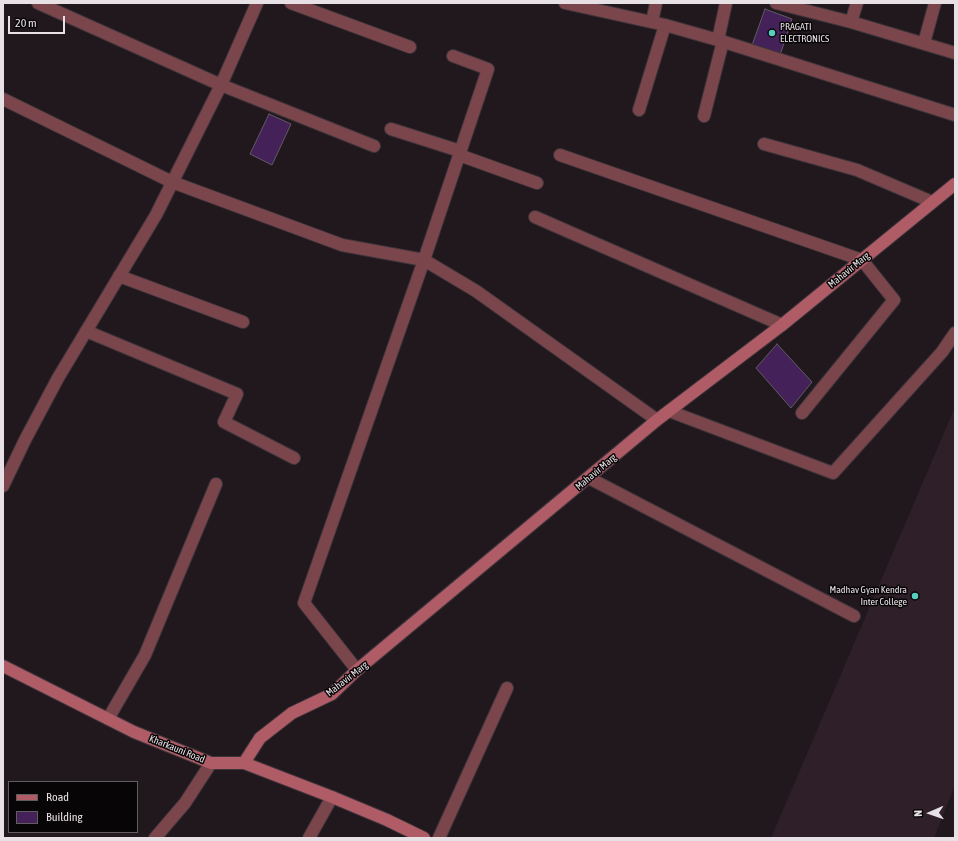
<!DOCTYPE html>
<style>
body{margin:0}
#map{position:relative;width:958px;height:841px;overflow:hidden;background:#21181e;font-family:"Asap Condensed",sans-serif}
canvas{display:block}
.frame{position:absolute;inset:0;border:4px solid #e7e0e4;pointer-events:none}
.legend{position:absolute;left:8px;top:781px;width:130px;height:52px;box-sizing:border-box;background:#080507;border:1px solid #615d5f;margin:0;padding:5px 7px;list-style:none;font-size:12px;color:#e7e0e4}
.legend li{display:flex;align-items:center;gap:8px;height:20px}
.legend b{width:20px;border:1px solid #615d5f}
.north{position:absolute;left:910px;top:793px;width:40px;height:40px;-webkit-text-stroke:3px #080507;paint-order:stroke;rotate:268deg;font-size:11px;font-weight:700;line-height:16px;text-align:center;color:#e7e0e4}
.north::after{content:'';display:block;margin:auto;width:14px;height:18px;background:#e7e0e4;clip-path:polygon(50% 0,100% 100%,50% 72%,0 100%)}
.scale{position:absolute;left:8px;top:16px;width:57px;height:18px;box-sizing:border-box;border:2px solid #e7e0e4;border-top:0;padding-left:5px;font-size:12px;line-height:14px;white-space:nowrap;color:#e7e0e4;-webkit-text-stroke:3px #080507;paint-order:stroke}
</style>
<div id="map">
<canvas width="958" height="841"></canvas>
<div class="frame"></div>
<ul class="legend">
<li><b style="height:5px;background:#af5c67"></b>Road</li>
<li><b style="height:11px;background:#442259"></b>Building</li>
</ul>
<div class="north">N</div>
<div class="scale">20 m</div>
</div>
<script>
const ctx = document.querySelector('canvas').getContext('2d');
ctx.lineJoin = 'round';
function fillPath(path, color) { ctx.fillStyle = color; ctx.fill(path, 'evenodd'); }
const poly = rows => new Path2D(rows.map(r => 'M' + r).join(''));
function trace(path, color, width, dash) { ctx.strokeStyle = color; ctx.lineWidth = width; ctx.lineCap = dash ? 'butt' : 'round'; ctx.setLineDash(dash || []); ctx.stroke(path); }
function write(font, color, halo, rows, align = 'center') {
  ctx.font = font + ' "Asap Condensed",sans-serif'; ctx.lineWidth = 3; ctx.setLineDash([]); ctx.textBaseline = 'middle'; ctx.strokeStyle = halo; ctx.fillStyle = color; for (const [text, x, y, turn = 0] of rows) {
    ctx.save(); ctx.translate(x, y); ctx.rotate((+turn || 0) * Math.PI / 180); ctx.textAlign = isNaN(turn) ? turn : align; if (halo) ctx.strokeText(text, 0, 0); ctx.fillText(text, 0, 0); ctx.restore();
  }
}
const built = poly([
 [955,407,955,785,934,838,771,838]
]);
const building = poly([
 [765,9,792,19,779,58,751,48,765,9],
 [269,114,291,124,272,165,250,154,269,114],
 [777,344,812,382,791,408,756,368,777,344]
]);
const street = poly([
 [38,3,221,85,374,146],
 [291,3,410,47],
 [565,3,665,25,718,40,955,115],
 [776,3,851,22,955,53],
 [652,22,656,3],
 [851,22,857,3],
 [718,40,726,3],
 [924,43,935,3],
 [3,99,172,182,342,245,424,260,476,291,657,420],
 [639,110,665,25],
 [704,116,723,41],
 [391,129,460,151],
 [764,144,857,170,932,202],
 [459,155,537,183],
 [560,155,862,260,894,300,802,413],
 [535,217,782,325],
 [119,276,243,322],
 [86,331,237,394,224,422,294,458],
 [669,411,833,473,942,352,955,333],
 [589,478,854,616],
 [3,486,25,440,58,378,156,215,221,85,257,3],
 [357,670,304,603,424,260,488,69,453,56],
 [108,719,145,655,216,484],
 [155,838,185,803,211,763],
 [309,838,332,797],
 [439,838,507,688]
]);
const secondary = poly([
 [3,666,134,732,211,763,244,763,332,797,387,820,424,838],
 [244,763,260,738,292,713,332,694,357,670,657,420,782,325,955,184]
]);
const markers = [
 [772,33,4,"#58cec0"],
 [915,596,4,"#58cec0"]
];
const poiNames = [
 ["PRAGATI",780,27],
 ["ELECTRONICS",780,39],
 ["Madhav Gyan Kendra",907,590,"right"],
 ["Inter College",907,602,"right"]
];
const streetNames = [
 ["Mahavir Marg",849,270,-39],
 ["Mahavir Marg",596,472,-40],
 ["Mahavir Marg",347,679,-38],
 ["Kharkauni Road",177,749,22]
];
fillPath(built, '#2e1f28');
fillPath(building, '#442259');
trace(building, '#5f5a64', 1);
trace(street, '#3d343a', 14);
trace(secondary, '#3d343a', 14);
trace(street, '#7a464c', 12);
trace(secondary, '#af5c67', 12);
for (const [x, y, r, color] of markers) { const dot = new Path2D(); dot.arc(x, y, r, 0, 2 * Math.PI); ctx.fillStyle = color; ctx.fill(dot); trace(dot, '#080507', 1.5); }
write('10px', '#e7e0e4', '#080507', poiNames, 'left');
write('10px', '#e7e0e4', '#080507', streetNames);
</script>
